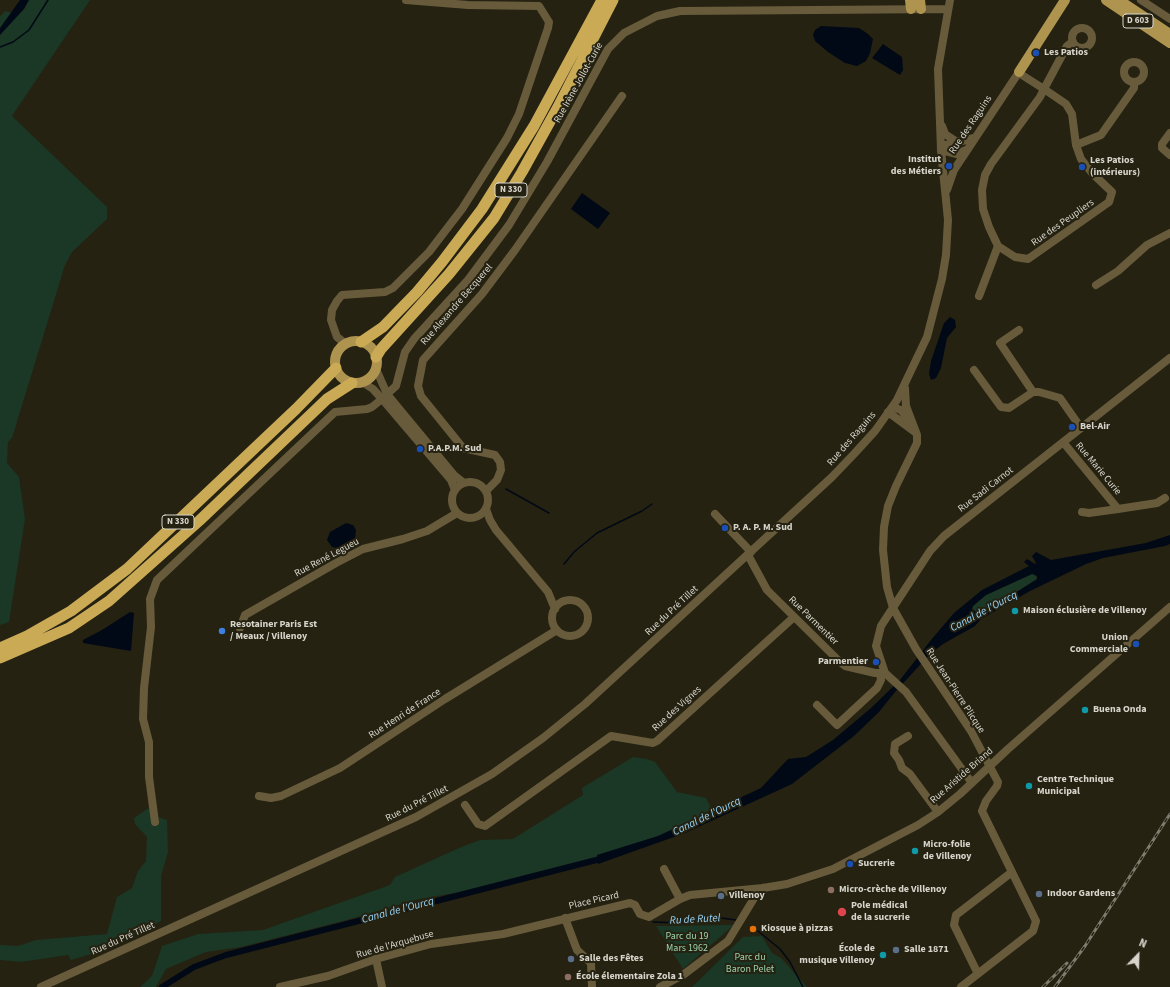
<!DOCTYPE html>
<meta charset="utf-8">
<style>
body{margin:0}
#map{position:relative;width:1170px;height:987px;overflow:hidden;background:#252212;font-family:"Source Sans 3",sans-serif}
canvas{display:block}
.north{position:absolute;left:1118px;top:935px;width:40px;height:40px;-webkit-text-stroke:3px #252212;paint-order:stroke;rotate:23deg;font-size:11px;font-weight:700;line-height:16px;text-align:center;color:#d7d5cb}
.north::after{content:'';display:block;margin:auto;width:14px;height:18px;background:#d7d5cb;clip-path:polygon(50% 0,100% 100%,50% 72%,0 100%)}
</style>
<div id="map">
<canvas width="1170" height="987"></canvas>
<div class="north">N</div>
</div>
<script>
const ctx = document.querySelector('canvas').getContext('2d');
ctx.lineJoin = 'round';
function fillPath(path, color) { ctx.fillStyle = color; ctx.fill(path, 'evenodd'); }
const poly = rows => new Path2D(rows.map(r => 'M' + r).join(''));
function trace(path, color, width, dash) { ctx.strokeStyle = color; ctx.lineWidth = width; ctx.lineCap = dash ? 'butt' : 'round'; ctx.setLineDash(dash || []); ctx.stroke(path); }
function write(font, color, halo, rows, align = 'center') {
  ctx.font = font + ' "Source Sans 3",sans-serif'; ctx.lineWidth = 4; ctx.setLineDash([]); ctx.textBaseline = 'middle'; ctx.strokeStyle = halo; ctx.fillStyle = color; for (const [text, x, y, turn = 0] of rows) {
    ctx.save(); ctx.translate(x, y); ctx.rotate((+turn || 0) * Math.PI / 180); ctx.textAlign = isNaN(turn) ? turn : align; if (halo) ctx.strokeText(text, 0, 0); ctx.fillText(text, 0, 0); ctx.restore();
  }
}
const green = poly([
 [23,0,90,0,12,116,107,207,107,219,72,252,65,265,12,438,8,442,7,463,19,477,25,519,9,622,0,625,0,16,5,11,13,13],
 [1032,574,1035,574,1037,579,998,604,978,614,972,609,973,606,986,595],
 [633,757,647,759,655,762,677,792,706,798,711,808,698,822,622,850,515,883,419,899,343,921,241,947,206,952,166,969,156,987,140,987,152,976,162,946,198,934,263,930,390,885,395,877,459,848,480,840,513,839,583,795,582,788],
 [152,808,152,815,167,820,168,852,161,876,161,921,105,950,71,960,68,955,21,962,0,960,0,945,18,946,36,940,107,934,117,897,132,888,138,871,146,861,147,837,135,824,134,818,147,809],
 [734,925,683,969,656,926],
 [762,936,772,953,781,958,807,987,692,987,743,937]
]);
const water = poly([
 [20,0,29,0,24,9,0,35,0,28],
 [821,26,859,28,868,34,873,39,870,53,866,61,857,66,845,63,828,52,815,41,813,35,815,30],
 [883,44,902,57,903,70,900,75,872,58],
 [582,193,610,213,598,229,571,209],
 [950,317,955,320,956,327,947,338,941,368,936,378,931,380,929,374,931,361,944,323],
 [346,523,353,525,356,530,355,538,337,548,332,547,327,540,330,532],
 [1170,535,1170,544,1165,546,1103,558,1086,564,1030,591,981,619,975,626,943,644,931,653,895,692,879,712,854,736,792,784,685,833,598,864,597,855,658,836,761,788,788,759,806,757,833,740,871,708,900,680,931,640,954,613,982,590,1029,566,1024,562,1027,559,1035,564,1036,563,1032,556,1036,552,1051,560,1146,543],
 [1032,574,1037,576,1037,579,998,604,979,614,972,609,973,606,986,595],
 [130,612,134,613,131,651,83,643,83,640,102,630]
]);
const stream = poly([
 [0,47,13,42,29,30,48,0],
 [506,489,549,513],
 [564,564,574,552,597,533,642,511,652,504],
 [653,922,680,923,721,918,736,920],
 [758,931,780,949,790,962,803,987]
]);
const canal = poly([
 [162,987,194,967,226,955,604,858]
]);
const minor = poly([
 [1141,0,1170,19],
 '1072 38a10 10 0 1 1 20 0a10 10 0 1 1-20 0Z',
 '1124 72a10 10 0 1 1 20 0a10 10 0 1 1-20 0Z',
 [942,126,945,134,957,142],
 [1170,133,1162,144,1162,148,1170,155],
 [1076,145,1101,135,1134,88,1134,83],
 [941,150,946,145,974,138],
 [941,150,957,154,966,150],
 [947,190,954,170,1019,72,1022,75,1044,89,1066,104,1072,114,1076,145,1081,159,1092,173,1112,192,1109,202,1028,259,1015,257,998,246,989,227,983,209,982,190,985,175,991,164,1040,97,1044,89,1067,46,1072,42],
 [1096,285,1118,271,1147,245,1170,233],
 [979,296,998,246],
 [1019,330,1000,343,1033,392],
 [346,344,337,337,331,320,332,310,337,301,342,295,385,292,393,288,429,252,462,209,507,138,519,114,548,28,549,22,539,6,468,5,406,0],
 [376,369,387,394,396,405,454,475,464,483],
 [974,370,1001,407,1009,408,1033,392,1039,392,1060,398,1081,428],
 [362,382,373,389,382,399,451,480,455,490],
 [905,388,906,406,917,435,917,443,896,486,888,506,884,527,883,550,887,587,893,608,916,649,971,731,998,782,997,786,986,801,982,811,1036,921,1033,931,961,987],
 [387,394,396,386,405,352,414,339,468,280,509,225,547,162,608,49,624,33,657,16,680,11,948,9],
 [892,407,901,410,908,419],
 [888,412,915,432],
 [1063,442,1118,509,1157,503,1165,498],
 '452 500a18 18 0 1 1 36 0a18 18 0 1 1-36 0Z',
 [486,491,497,480,501,470,500,462,495,455,463,448,421,396,418,386,423,360,482,294,515,250,622,96],
 [486,509,490,520,496,530,548,592,555,609],
 [1082,512,1089,513,1118,509],
 [715,514,751,552],
 [748,555,767,590,840,662,845,666,875,673,885,673],
 '552 618a18 18 0 1 1 36 0a18 18 0 1 1-36 0Z',
 [240,628,245,615,336,563,363,549,403,539,427,531,457,513],
 [817,705,837,725,877,688,881,680,880,673],
 [908,736,895,744,894,753,899,760,902,768,910,774,938,812],
 [972,783,906,692,885,673,876,646,881,626,930,551,944,536,1170,358],
 [259,796,271,798,281,796,340,768,445,699,557,630],
 [465,805,478,824,485,826,611,736,653,743,657,741,794,617],
 [155,822,149,777,149,742,143,719,144,688,151,627,150,599,157,580,335,412,367,409,372,407,382,399],
 [664,869,680,899],
 [565,918,577,950,591,963,592,987],
 [376,959,382,987],
 [978,974,954,925,956,915,1012,872],
 [41,987,416,817,492,774,543,738,585,704,832,477,854,454,875,431,897,400,906,381,927,337,942,279,946,255,948,220,941,150,938,69,950,0],
 [280,987,328,976,376,959,431,944,503,934,630,903,635,905,640,914,649,917,680,899,690,895,763,888,787,884,833,869,918,825,938,812,960,794,1008,749,1170,607],
 [660,987,683,975,728,941,756,895,763,888]
]);
const major = poly([
 [910,0,911,9],
 [920,0,921,9],
 [1106,0,1170,43],
 [1119,0,1170,34],
 [1019,72,1065,0],
 '335 362a21 21 0 1 1 42 0a21 21 0 1 1-42 0Z'
]);
const highway = poly([
 [361,342,383,327,417,292,442,262,482,209,534,126,602,0],
 [376,357,381,349,449,274,494,218,522,172,558,107,613,0],
 [0,648,27,636,71,611,127,569,296,409,336,368],
 [0,658,69,628,109,601,199,521,327,399,352,383]
]);
const rail = poly([
 [1043,987,1067,963],
 [1055,987,1085,946,1170,814]
]);
const markers = [
 [1036,53,4,"#1a4fb4"],
 [949,166,4,"#1a4fb4"],
 [1082,167,4,"#1a4fb4"],
 [1072,427,4,"#1a4fb4"],
 [420,449,4,"#1a4fb4"],
 [725,528,4,"#1a4fb4"],
 [1015,611,4,"#0f9aa8"],
 [222,631,4,"#3f7fe0"],
 [1136,644,4,"#1a4fb4"],
 [876,662,4,"#1a4fb4"],
 [1085,710,4,"#0f9aa8"],
 [1029,786,4,"#0f9aa8"],
 [915,851,4,"#0f9aa8"],
 [850,864,4,"#1a4fb4"],
 [831,890,4,"#8d6e63"],
 [1039,894,4,"#5c6f8a"],
 [721,896,4,"#5c6f8a"],
 [842,912,5,"#e0444e"],
 [753,929,4,"#e8710a"],
 [896,950,4,"#5c6f8a"],
 [883,955,4,"#0f9aa8"],
 [571,959,4,"#5c6f8a"],
 [568,977,4,"#8d6e63"]
];
const shields = [
 [1138,21,30],
 [511,190,32],
 [178,522,32]
];
const shieldNames = [
 ["D 603",1138,21],
 ["N 330",511,190],
 ["N 330",178,522]
];
const poiNames = [
 ["Les Patios",1044,53],
 ["Institut",941,160,"right"],
 ["des Métiers",941,172,"right"],
 ["Les Patios",1090,161],
 ["(intérieurs)",1090,173],
 ["Bel-Air",1080,427],
 ["P.A.P.M. Sud",428,449],
 ["P. A. P. M. Sud",733,528],
 ["Maison éclusière de Villenoy",1023,611],
 ["Resotainer Paris Est",230,625],
 ["/ Meaux / Villenoy",230,637],
 ["Union",1128,638,"right"],
 ["Commerciale",1128,650,"right"],
 ["Parmentier",868,662,"right"],
 ["Buena Onda",1093,710],
 ["Centre Technique",1037,780],
 ["Municipal",1037,792],
 ["Micro-folie",923,845],
 ["de Villenoy",923,857],
 ["Sucrerie",858,864],
 ["Micro-crèche de Villenoy",839,890],
 ["Indoor Gardens",1047,894],
 ["Villenoy",729,896],
 ["Pole médical",851,906],
 ["de la sucrerie",851,918],
 ["Kiosque à pizzas",761,929],
 ["École de",875,949,"right"],
 ["musique Villenoy",875,961,"right"],
 ["Salle 1871",904,950],
 ["Salle des Fêtes",579,959],
 ["École élementaire Zola 1",576,977]
];
const streetNames = [
 ["Rue Irène Jollot-Curie",579,83,-61],
 ["Rue des Raguins",971,125,-56],
 ["Rue des Peupliers",1063,223,-35],
 ["Rue Alexandre Becquerel",457,305,-49],
 ["Rue des Raguins",852,439,-49],
 ["Rue Marie Curie",1098,469,50],
 ["Rue Sadi Carnot",986,490,-38],
 ["Rue René Legueu",327,558,-28],
 ["Rue du Pré Tillet",672,611,-43],
 ["Rue Parmentier",813,621,44],
 ["Rue Jean-Pierre Plicque",955,691,57],
 ["Rue des Vignes",677,709,-42],
 ["Rue Henri de France",405,714,-33],
 ["Rue Aristide Briand",962,776,-41],
 ["Rue du Pré Tillet",417,804,-27],
 ["Place Picard",594,901,-13],
 ["Rue du Pré Tillet",123,939,-24],
 ["Rue de l'Arquebuse",395,945,-16]
];
const parkNames = [
 ["Parc du 19",687,937],
 ["Mars 1962",687,949],
 ["Parc du",750,958],
 ["Baron Pelet",750,970]
];
const waterNames = [
 ["Canal de l'Ourcq",984,612,-28],
 ["Canal de l'Ourcq",707,817,-26],
 ["Canal de l'Ourcq",398,911,-15],
 ["Ru de Rutel",695,920,-3]
];
fillPath(green, '#1b3725');
fillPath(water, '#000915');
trace(stream, '#000915', 1.5);
trace(canal, '#000915', 6);
trace(minor, '#685b3b', 8);
trace(major, '#af944f', 10);
trace(highway, '#cbaa56', 11);
trace(rail, '#7f7d70', 3);
trace(rail, '#252212', 1.5, [4.5]);
for (const [x, y, r, color] of markers) { const dot = new Path2D(); dot.arc(x, y, r, 0, 2 * Math.PI); ctx.fillStyle = color; ctx.fill(dot); trace(dot, '#252212', 1.5); }
for (const [x, y, w] of shields) { const box = new Path2D(); box.roundRect(x - w / 2, y - 7, w, 14, 3); ctx.fillStyle = '#252212'; ctx.fill(box); trace(box, '#d7d5cb', 1); }
write('bold 9px', '#d7d5cb', null, shieldNames);
write('bold 10px', '#d7d5cb', '#252212', poiNames, 'left');
write('10px', '#d7d5cb', '#252212', streetNames);
write('10px', '#9cd4ad', '#252212', parkNames);
write('italic 11px', '#97d4f8', '#252212', waterNames);
</script>
